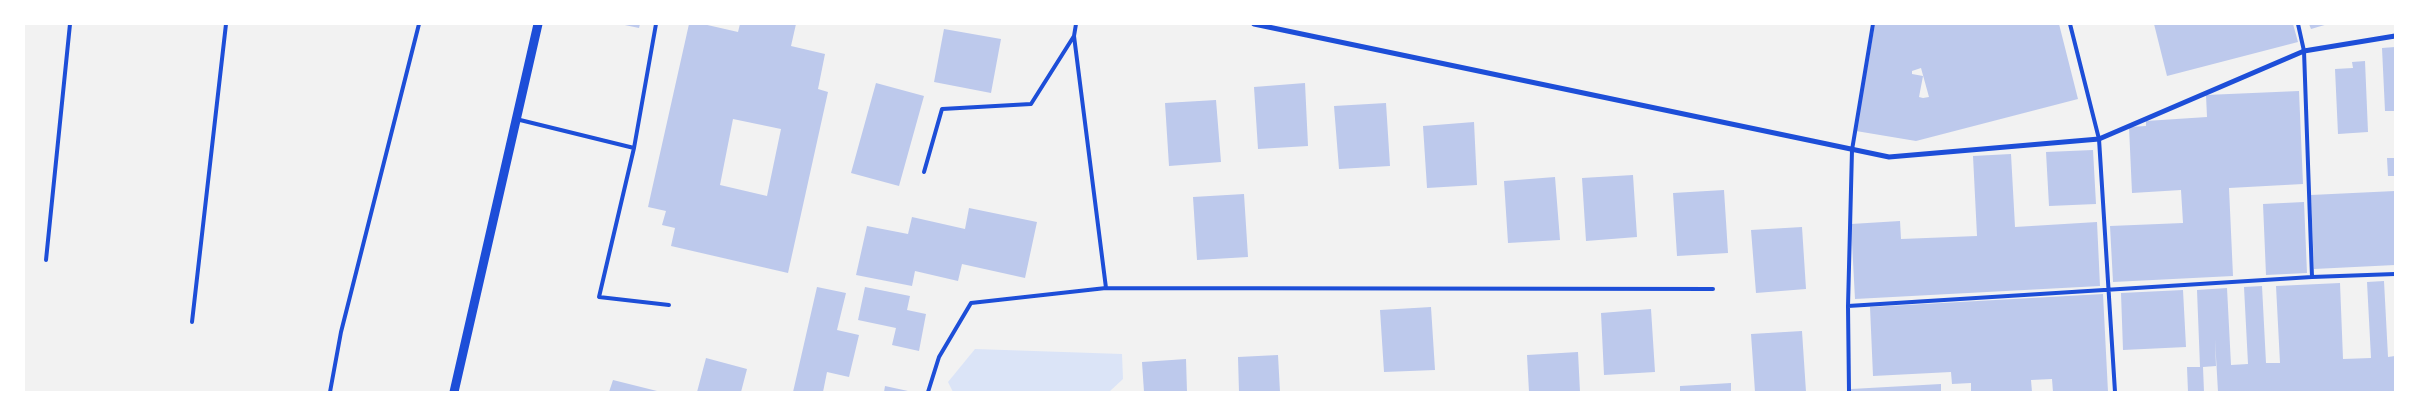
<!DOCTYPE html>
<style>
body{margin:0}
#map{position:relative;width:2419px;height:416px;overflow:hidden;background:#f2f2f2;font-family:"Source Sans 3",sans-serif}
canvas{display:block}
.frame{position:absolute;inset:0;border:25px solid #fff;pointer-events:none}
</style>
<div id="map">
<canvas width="2419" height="416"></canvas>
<div class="frame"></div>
</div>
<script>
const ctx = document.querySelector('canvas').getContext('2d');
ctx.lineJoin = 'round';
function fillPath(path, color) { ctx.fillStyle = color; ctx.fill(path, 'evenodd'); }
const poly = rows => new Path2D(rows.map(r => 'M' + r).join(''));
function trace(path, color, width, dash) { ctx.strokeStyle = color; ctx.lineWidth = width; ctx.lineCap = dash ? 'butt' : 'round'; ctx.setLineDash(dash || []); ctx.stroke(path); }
const green = poly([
 [975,349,1122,354,1123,379,1109,392,953,392,948,382]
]);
const building = poly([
 [620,24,640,24,639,28],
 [689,24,703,24,738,32,740,24,796,24,791,46,825,54,818,89,828,92,788,273,671,246,675,228,662,225,666,211,648,207],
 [733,119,781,129,767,196,720,185],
 [1875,24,2059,24,2078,99,1916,141,1856,131],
 [1921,68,1929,97,1923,98,1919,97,1923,76,1912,74,1912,71],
 [2154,24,2293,24,2298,42,2167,76],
 [2309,24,2328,24,2311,29],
 [944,29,1001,39,991,93,934,82],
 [2395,47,2395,111,2385,111,2382,48],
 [2365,61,2368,132,2338,134,2335,69,2353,68,2352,62],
 [876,83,924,96,899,186,851,173],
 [1305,83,1308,146,1258,149,1254,87],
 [2299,91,2303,184,2229,188,2233,276,2113,282,2110,226,2183,223,2181,190,2132,193,2129,127,2146,126,2146,121,2207,117,2206,95],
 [1216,100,1221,162,1169,166,1165,103],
 [1386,103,1390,166,1339,169,1334,106],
 [1474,122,1477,185,1427,188,1423,126],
 [2093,150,2096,204,2049,206,2046,152],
 [2011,154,2015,227,2097,222,2100,286,1855,299,1851,224,1900,221,1901,239,1977,236,1973,156],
 [2387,158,2395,158,2395,176,2388,176],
 [1633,175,1637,237,1586,241,1582,178],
 [1555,177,1560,240,1508,243,1504,181],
 [1724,190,1728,253,1677,256,1673,193],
 [2395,191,2395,265,2314,269,2311,195],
 [1244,194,1248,257,1197,260,1193,197],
 [2304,202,2307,273,2266,275,2263,204],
 [969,208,1037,222,1025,278,962,264,958,281,915,271,912,286,856,275,867,226,908,234,912,217,965,229],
 [1802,227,1806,289,1756,293,1751,230],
 [2384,281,2388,357,2395,356,2395,392,2218,392,2215,339,2216,366,2203,367,2204,392,2188,392,2187,367,2200,367,2197,290,2227,288,2231,365,2248,364,2244,287,2262,286,2266,363,2280,363,2276,286,2340,283,2343,359,2371,358,2367,282],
 [817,287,846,293,837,330,859,335,849,377,827,372,823,392,793,392],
 [865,287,910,296,907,310,926,314,919,351,892,345,896,328,858,320],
 [2183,290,2186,347,2123,350,2121,293],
 [2103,294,2108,392,2053,392,2052,379,2031,380,2032,392,1971,392,1971,383,1952,384,1951,372,1873,376,1870,307],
 [1431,307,1435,370,1384,372,1380,310],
 [1651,309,1655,372,1604,375,1601,313],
 [1802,331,1806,392,1755,392,1751,334],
 [1578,352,1580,392,1529,392,1527,355],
 [1278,355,1280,392,1239,392,1238,357],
 [706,358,747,369,741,392,697,392],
 [1186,359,1187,392,1144,392,1142,362],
 [613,380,661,392,609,392],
 [1731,383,1731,392,1680,392,1680,386],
 [1941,384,1941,392,1851,392,1851,389],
 [885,386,908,391,908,392,884,392]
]);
const service = poly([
 [1076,24,1074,36,1106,288],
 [2070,24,2099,139,2115,392],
 [2298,24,2304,51,2312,277],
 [516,119,634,148,656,24],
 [634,148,599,297,669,305],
 [924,172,942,109,1031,104,1074,36],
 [46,260,70,24],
 [1848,306,2312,277,2395,274],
 [192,322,226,24],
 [330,392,341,332,419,24],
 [928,392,939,357,971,303,1106,288,1713,289],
 [1849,392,1848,306,1852,150,1873,24]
]);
const minor = poly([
 [1254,24,1889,157,2099,139,2304,51,2395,36]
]);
const tertiary = poly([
 [454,392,538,24]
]);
fillPath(green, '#dbe4f7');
fillPath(building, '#bdc9ec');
trace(service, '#1d4ed8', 4);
trace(minor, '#1d4ed8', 5);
trace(tertiary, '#1d4ed8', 9);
</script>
